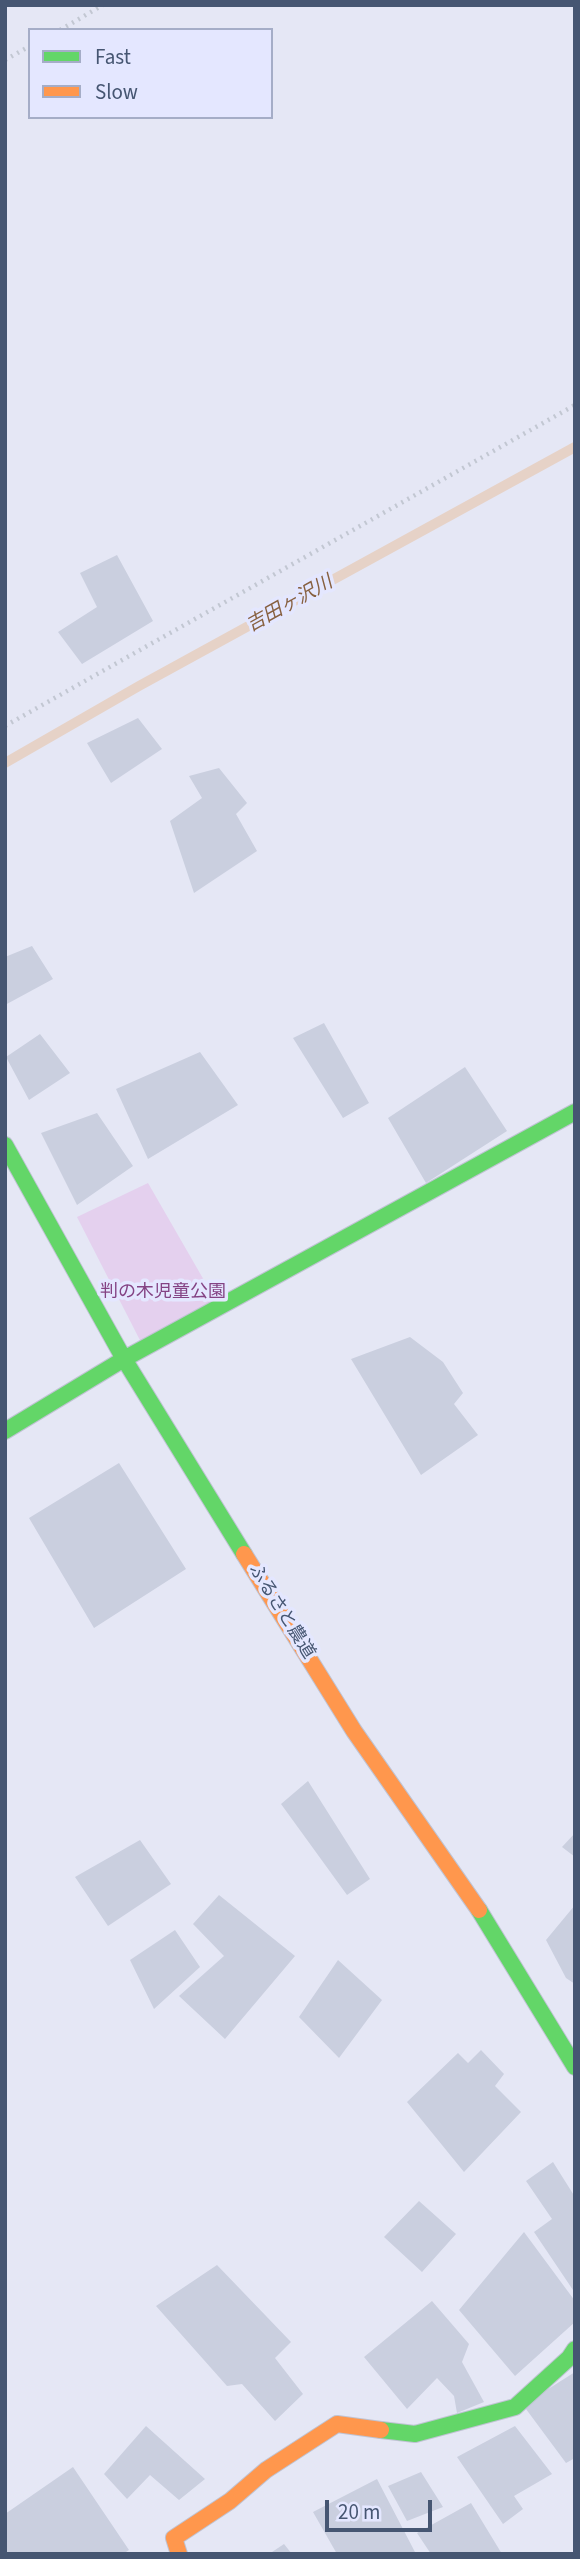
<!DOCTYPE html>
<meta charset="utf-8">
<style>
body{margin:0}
#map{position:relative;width:580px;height:2559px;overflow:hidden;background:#e5e7f5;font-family:"Source Sans 3",sans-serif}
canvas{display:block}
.frame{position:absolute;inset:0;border:7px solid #465672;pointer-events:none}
.legend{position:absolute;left:28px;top:28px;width:245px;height:91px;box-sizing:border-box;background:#e4e7ff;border:2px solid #a5adc7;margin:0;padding:9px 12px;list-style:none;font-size:21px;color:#465672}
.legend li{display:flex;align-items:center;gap:14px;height:35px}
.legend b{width:35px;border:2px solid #a5adc7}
.scale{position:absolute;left:325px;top:2500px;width:107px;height:32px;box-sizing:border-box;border:4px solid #465672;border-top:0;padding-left:9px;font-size:21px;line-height:24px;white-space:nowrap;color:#465672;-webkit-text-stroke:5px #e4e7ff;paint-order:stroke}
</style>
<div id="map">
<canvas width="580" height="2559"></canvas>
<div class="frame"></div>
<ul class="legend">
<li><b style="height:9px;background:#63d668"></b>Fast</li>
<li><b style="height:9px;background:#ff974d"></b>Slow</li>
</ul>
<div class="scale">20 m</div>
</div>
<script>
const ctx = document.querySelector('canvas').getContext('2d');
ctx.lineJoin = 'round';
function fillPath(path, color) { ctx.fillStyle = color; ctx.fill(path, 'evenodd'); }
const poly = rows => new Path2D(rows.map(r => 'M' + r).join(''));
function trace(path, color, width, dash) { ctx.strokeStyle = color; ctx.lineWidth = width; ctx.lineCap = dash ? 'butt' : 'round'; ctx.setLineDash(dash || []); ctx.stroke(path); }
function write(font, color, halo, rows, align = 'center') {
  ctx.font = font + ' "Source Sans 3","Noto Sans JP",sans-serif'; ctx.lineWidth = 7; ctx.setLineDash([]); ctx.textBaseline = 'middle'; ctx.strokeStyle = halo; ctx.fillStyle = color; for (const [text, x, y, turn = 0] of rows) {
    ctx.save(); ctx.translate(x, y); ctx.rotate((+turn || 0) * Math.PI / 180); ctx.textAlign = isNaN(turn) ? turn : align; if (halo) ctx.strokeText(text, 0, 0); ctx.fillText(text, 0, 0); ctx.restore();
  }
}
const green = poly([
 [148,1183,220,1308,146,1352,77,1217]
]);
const stream = poly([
 [5,763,139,686,575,447]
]);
const building = poly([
 [117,555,153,621,82,664,58,632,97,607,80,573],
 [138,718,162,749,111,783,87,743],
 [219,768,247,803,236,814,257,851,194,893,170,821,202,798,189,776],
 [32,946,53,979,5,1005,5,957],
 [324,1023,369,1103,343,1118,293,1038],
 [40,1034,70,1073,29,1100,6,1057],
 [200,1052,238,1105,148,1159,116,1089],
 [465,1067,507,1131,426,1183,388,1118],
 [97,1113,133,1166,77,1205,41,1133],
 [410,1337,443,1362,463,1393,454,1404,478,1435,421,1475,351,1359],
 [119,1463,186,1569,94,1628,29,1518],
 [308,1781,370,1879,347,1895,281,1804],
 [575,1833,575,1857,562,1847],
 [140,1840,171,1884,108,1926,75,1877],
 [219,1895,295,1956,225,2039,179,1996,224,1956,193,1924],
 [575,1905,575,1984,566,1978,546,1940],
 [175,1930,200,1967,154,2009,130,1960],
 [338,1960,382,2000,339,2058,299,2017],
 [481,2050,504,2074,495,2086,521,2112,464,2172,407,2102,458,2053,468,2063],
 [553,2162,575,2197,575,2293,534,2232,552,2219,526,2181],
 [419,2201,456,2234,422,2272,384,2237],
 [524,2232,575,2301,575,2322,515,2376,459,2310],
 [217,2265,291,2342,275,2358,303,2394,275,2421,242,2384,227,2386,156,2306],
 [432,2301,469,2344,462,2362,484,2402,457,2413,454,2396,437,2378,407,2409,364,2357],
 [575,2372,575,2458,566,2463,523,2405],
 [146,2426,205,2479,179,2500,150,2475,127,2499,104,2474],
 [515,2426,552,2474,514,2496,523,2509,503,2524,457,2457],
 [73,2467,129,2550,123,2554,5,2554,5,2514],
 [421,2472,443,2507,407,2521,388,2486],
 [377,2479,416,2554,337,2554,313,2512],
 [471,2503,502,2554,431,2554,417,2533],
 [284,2544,292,2554,269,2554]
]);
const path = poly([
 [60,30,103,5],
 [5,60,30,46],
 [5,726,575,405]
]);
const fast = poly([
 [5,1145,124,1359,244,1554],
 [5,1431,124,1359,575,1112],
 [479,1910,575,2067],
 [381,2430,415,2434,515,2407,569,2358,575,2349]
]);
const slow = poly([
 [244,1554,354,1731,479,1910],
 [179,2554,174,2538,230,2501,266,2470,337,2424,381,2430]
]);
const parkNames = [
 ["判の木児童公園",163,1293]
];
const streetNames = [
 ["ふるさと農道",281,1612,58]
];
const waterNames = [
 ["吉田ヶ沢川",290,605,-29]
];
fillPath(green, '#e4d0ee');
trace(stream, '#e6d2c7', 10);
fillPath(building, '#cacfdf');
trace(fast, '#bfc3d3', 18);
trace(slow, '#bfc3d3', 18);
trace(path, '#c2c7d2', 4.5, [2, 5]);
trace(fast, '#63d668', 16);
trace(slow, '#ff974d', 16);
write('18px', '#844384', '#e4e7ff', parkNames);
write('18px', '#465672', '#e4e7ff', streetNames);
write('italic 19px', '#876040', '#e4e7ff', waterNames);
</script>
